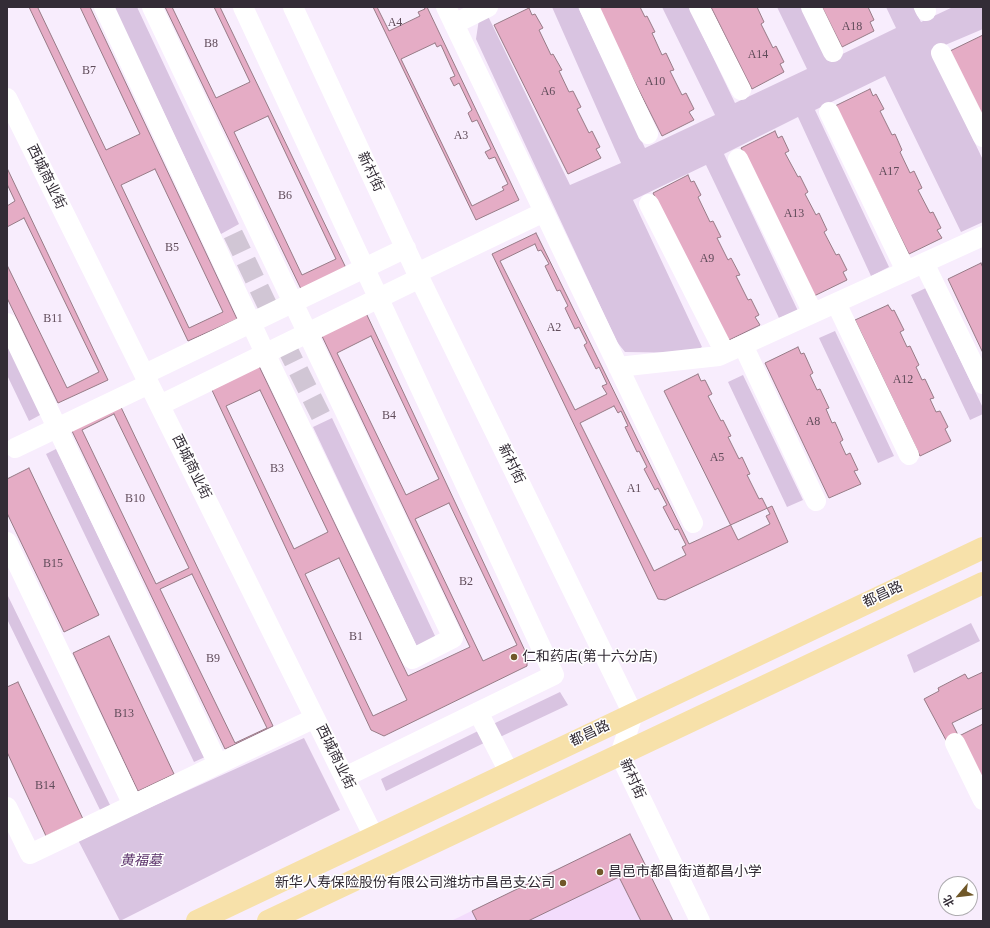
<!DOCTYPE html>
<meta charset="utf-8">
<style>
body{margin:0}
#map{position:relative;width:990px;height:928px;overflow:hidden;background:#f8edfd;font-family:"Times New Roman","Noto Sans SC",serif}
canvas{display:block}
.frame{position:absolute;inset:0;border:8px solid #332c36;pointer-events:none}
.north{position:absolute;left:938px;top:876px;width:40px;height:40px;box-sizing:border-box;background:#fff;border:1px solid #adabaf;border-radius:50%;rotate:242deg;font-size:11px;font-weight:700;line-height:16px;text-align:center;color:#332c36}
.north::after{content:'';display:block;margin:auto;width:14px;height:18px;background:#705829;clip-path:polygon(50% 0,100% 100%,50% 72%,0 100%)}
</style>
<div id="map">
<canvas width="990" height="928"></canvas>
<div class="frame"></div>
<div class="north">北</div>
</div>
<script>
const ctx = document.querySelector('canvas').getContext('2d');
ctx.lineJoin = 'round';
function fillPath(path, color) { ctx.fillStyle = color; ctx.fill(path, 'evenodd'); }
const poly = rows => new Path2D(rows.map(r => 'M' + r).join(''));
function trace(path, color, width, dash) { ctx.strokeStyle = color; ctx.lineWidth = width; ctx.lineCap = dash ? 'butt' : 'round'; ctx.setLineDash(dash || []); ctx.stroke(path); }
function write(font, color, halo, rows, align = 'center') {
  ctx.font = font + ' "Times New Roman","Noto Sans SC",serif'; ctx.lineWidth = 3; ctx.setLineDash([]); ctx.textBaseline = 'middle'; ctx.strokeStyle = halo; ctx.fillStyle = color; for (const [text, x, y, turn = 0] of rows) {
    ctx.save(); ctx.translate(x, y); ctx.rotate((+turn || 0) * Math.PI / 180); ctx.textAlign = isNaN(turn) ? turn : align; if (halo) ctx.strokeText(text, 0, 0); ctx.fillText(text, 0, 0); ctx.restore();
  }
}
const built = poly([
 [630,834,673,921,451,921]
]);
const green = poly([
 [114,7,137,7,239,224,221,234],
 [552,7,578,7,645,148,715,115,662,7,689,7,735,103,807,69,777,7,801,7,828,61,896,28,886,7,913,7,921,22,953,7,983,7,983,29,931,51,983,160,983,222,961,232,885,76,815,110,889,267,871,276,798,117,724,154,798,311,779,318,706,165,633,200,702,347,693,353,625,352,617,342,476,39,479,19,487,14,570,185,621,163],
 [926,288,983,408,983,414,970,420,911,295],
 [835,331,894,456,878,463,819,338],
 [7,343,42,414,29,421,7,375],
 [743,375,803,500,787,507,728,382],
 [332,418,436,638,417,647,313,427],
 [56,449,205,757,194,762,46,454],
 [7,594,111,807,101,812,7,619],
 [971,623,980,641,914,673,907,655],
 [560,692,568,705,500,737,493,724],
 [478,731,484,743,386,791,381,779],
 [304,738,340,810,120,921,78,840]
]);
const building = poly([
 [29,7,90,7,237,319,188,341,29,7],
 [39,7,80,7,140,134,106,150,38,8,39,7],
 [165,7,220,7,346,268,301,289,165,7],
 [172,7,214,7,250,82,216,98,172,7],
 [373,7,427,7,519,200,476,220,373,7],
 [377,7,424,7,425,9,418,12,420,16,389,31,377,7],
 [597,7,640,7,645,17,647,16,655,32,652,33,662,55,666,53,674,70,670,71,682,95,686,93,694,109,689,112,694,120,662,136,597,7],
 [711,7,757,7,764,22,761,24,773,48,776,46,784,62,780,64,784,72,752,89,711,7],
 [822,7,868,7,874,20,870,22,874,31,842,47,822,7],
 [529,8,532,15,535,14,543,28,539,30,551,55,553,54,562,70,559,71,569,92,573,91,581,107,577,109,589,133,592,131,600,147,596,149,601,158,568,174,494,25,529,8],
 [983,35,983,117,950,51,983,35],
 [435,43,437,47,441,45,455,76,450,78,454,86,459,83,472,110,468,113,472,122,477,120,491,149,485,152,489,159,495,157,508,184,502,187,504,190,472,206,401,59,435,43],
 [870,89,873,96,876,94,884,109,880,111,892,135,895,134,902,150,900,152,910,173,914,171,922,188,918,190,930,213,933,212,941,228,937,230,942,238,909,254,835,106,870,89],
 [268,116,336,259,302,275,234,132,268,116],
 [775,131,778,138,782,136,789,151,785,153,798,177,800,176,808,192,805,194,816,215,819,213,827,230,824,232,836,255,839,254,847,270,843,272,847,280,814,296,741,148,775,131],
 [7,168,108,380,58,403,7,298,7,168],
 [155,169,223,312,189,328,121,185,155,169],
 [688,175,691,182,694,181,701,195,698,197,710,222,713,221,721,237,717,238,728,260,731,258,740,275,736,276,748,300,751,299,759,315,755,317,760,325,727,341,653,193,688,175],
 [7,184,15,201,7,206,7,184],
 [24,218,99,372,67,388,7,265,7,227,24,218],
 [536,233,689,544,772,506,788,542,665,600,658,599,492,254,536,233],
 [535,244,538,251,541,250,549,264,545,266,557,291,560,290,568,306,565,308,575,329,579,327,587,343,584,345,596,369,599,367,607,384,602,386,607,394,575,410,500,261,535,244],
 [981,263,983,268,983,353,948,279,981,263],
 [888,305,892,311,894,310,904,330,900,332,907,347,910,346,919,365,916,367,922,380,925,379,934,398,930,399,936,412,940,411,948,427,945,429,951,441,920,456,855,320,888,305],
 [366,313,527,655,527,666,384,736,371,730,211,388,258,364,408,676,470,647,321,334,366,313],
 [371,336,439,479,406,495,337,353,371,336],
 [798,347,801,354,804,353,813,373,810,375,817,390,820,389,829,408,826,409,832,423,835,422,843,440,840,442,846,455,850,453,858,470,854,471,861,484,829,498,765,363,798,347],
 [698,374,701,381,705,380,712,394,708,396,721,421,723,420,731,436,728,437,739,459,742,457,750,474,747,475,759,499,762,498,770,514,766,516,770,524,738,540,664,391,698,374],
 [260,390,328,532,294,549,226,406,260,390],
 [119,403,273,726,225,749,71,429,119,403],
 [614,406,618,413,621,411,628,426,625,427,637,452,639,451,647,467,644,469,655,490,658,488,667,505,663,507,675,530,678,529,686,545,682,547,686,555,654,571,580,423,614,406],
 [114,414,189,568,156,584,82,430,114,414],
 [29,468,99,615,64,632,7,513,7,479,29,468],
 [449,503,517,645,483,661,415,519,449,503],
 [339,558,407,700,373,716,305,574,339,558],
 [192,574,267,728,235,743,160,589,192,574],
 [109,636,174,774,138,791,73,653,109,636],
 [983,672,983,724,947,742,924,699,939,691,938,688,965,674,968,679,983,672],
 [18,682,83,819,46,836,7,752,7,687,18,682],
 [983,708,983,785,952,723,983,708],
 [630,834,673,921,641,921,619,877,528,921,477,921,472,911,630,834]
]);
const minorTunnel = poly([
 [233,234,271,313],
 [285,344,322,418]
]);
const minor = poly([
 [104,7,264,351,412,659,453,638,152,7],
 [243,7,554,675,345,777],
 [293,7,417,273,633,714,620,755,700,921],
 [446,7,693,523],
 [589,7,648,134],
 [699,7,741,90],
 [811,7,833,52],
 [924,7,926,11],
 [454,24,488,7],
 [941,53,983,137],
 [7,98,374,837],
 [829,112,906,271],
 [738,159,813,313],
 [649,204,725,353],
 [924,263,983,384],
 [417,273,544,212],
 [836,303,909,455],
 [7,323,218,764],
 [743,345,816,501],
 [618,367,719,356,983,236],
 [145,374,406,248],
 [160,405,420,278],
 [15,448,149,384],
 [7,542,133,805],
 [478,712,509,772],
 [955,743,983,800],
 [7,807,30,854,315,718]
]);
const major = poly([
 [197,921,983,548],
 [268,921,983,583]
]);
const markers = [
 [514,657,4,"#705829"],
 [600,872,4,"#705829"],
 [563,883,4,"#705829"]
];
const numberNames = [
 ["A4",395,23],
 ["A18",852,27],
 ["B8",211,44],
 ["A14",758,55],
 ["B7",89,71],
 ["A10",655,82],
 ["A6",548,92],
 ["A3",461,136],
 ["A17",889,172],
 ["B6",285,196],
 ["A13",794,214],
 ["B5",172,248],
 ["A9",707,259],
 ["B11",53,319],
 ["A2",554,328],
 ["A12",903,380],
 ["B4",389,416],
 ["A8",813,422],
 ["A5",717,458],
 ["B3",277,469],
 ["A1",634,489],
 ["B10",135,499],
 ["B15",53,564],
 ["B2",466,582],
 ["B1",356,637],
 ["B9",213,659],
 ["B13",124,714],
 ["B14",45,786]
];
const streetNames = [
 ["新村街",370,172,65],
 ["西城商业街",46,177,64],
 ["新村街",511,464,64],
 ["西城商业街",191,467,64],
 ["都昌路",883,595,-25],
 ["都昌路",590,734,-25],
 ["西城商业街",335,757,64],
 ["新村街",632,779,66]
];
const poiNames = [
 ["仁和药店(第十六分店)",522,657],
 ["昌邑市都昌街道都昌小学",608,872],
 ["新华人寿保险股份有限公司潍坊市昌邑支公司",555,883,"right"]
];
const parkNames = [
 ["黄福墓",141,861]
];
fillPath(built, '#f3dcfc');
fillPath(green, '#d9c4e1');
fillPath(building, '#e5acc5');
trace(building, '#977b87', 1);
trace(minorTunnel, '#d1c6d5', 20, [20, 10]);
trace(minor, '#fff', 20);
trace(major, '#f7e1aa', 22);
for (const [x, y, r, color] of markers) { const dot = new Path2D(); dot.arc(x, y, r, 0, 2 * Math.PI); ctx.fillStyle = color; ctx.fill(dot); trace(dot, '#fff', 1.5); }
write('12px', '#604c5a', null, numberNames);
write('14px', '#332c36', '#fff', streetNames);
write('14px', '#332c36', '#fff', poiNames, 'left');
write('italic 14px', '#5a3069', '#fff', parkNames);
</script>
